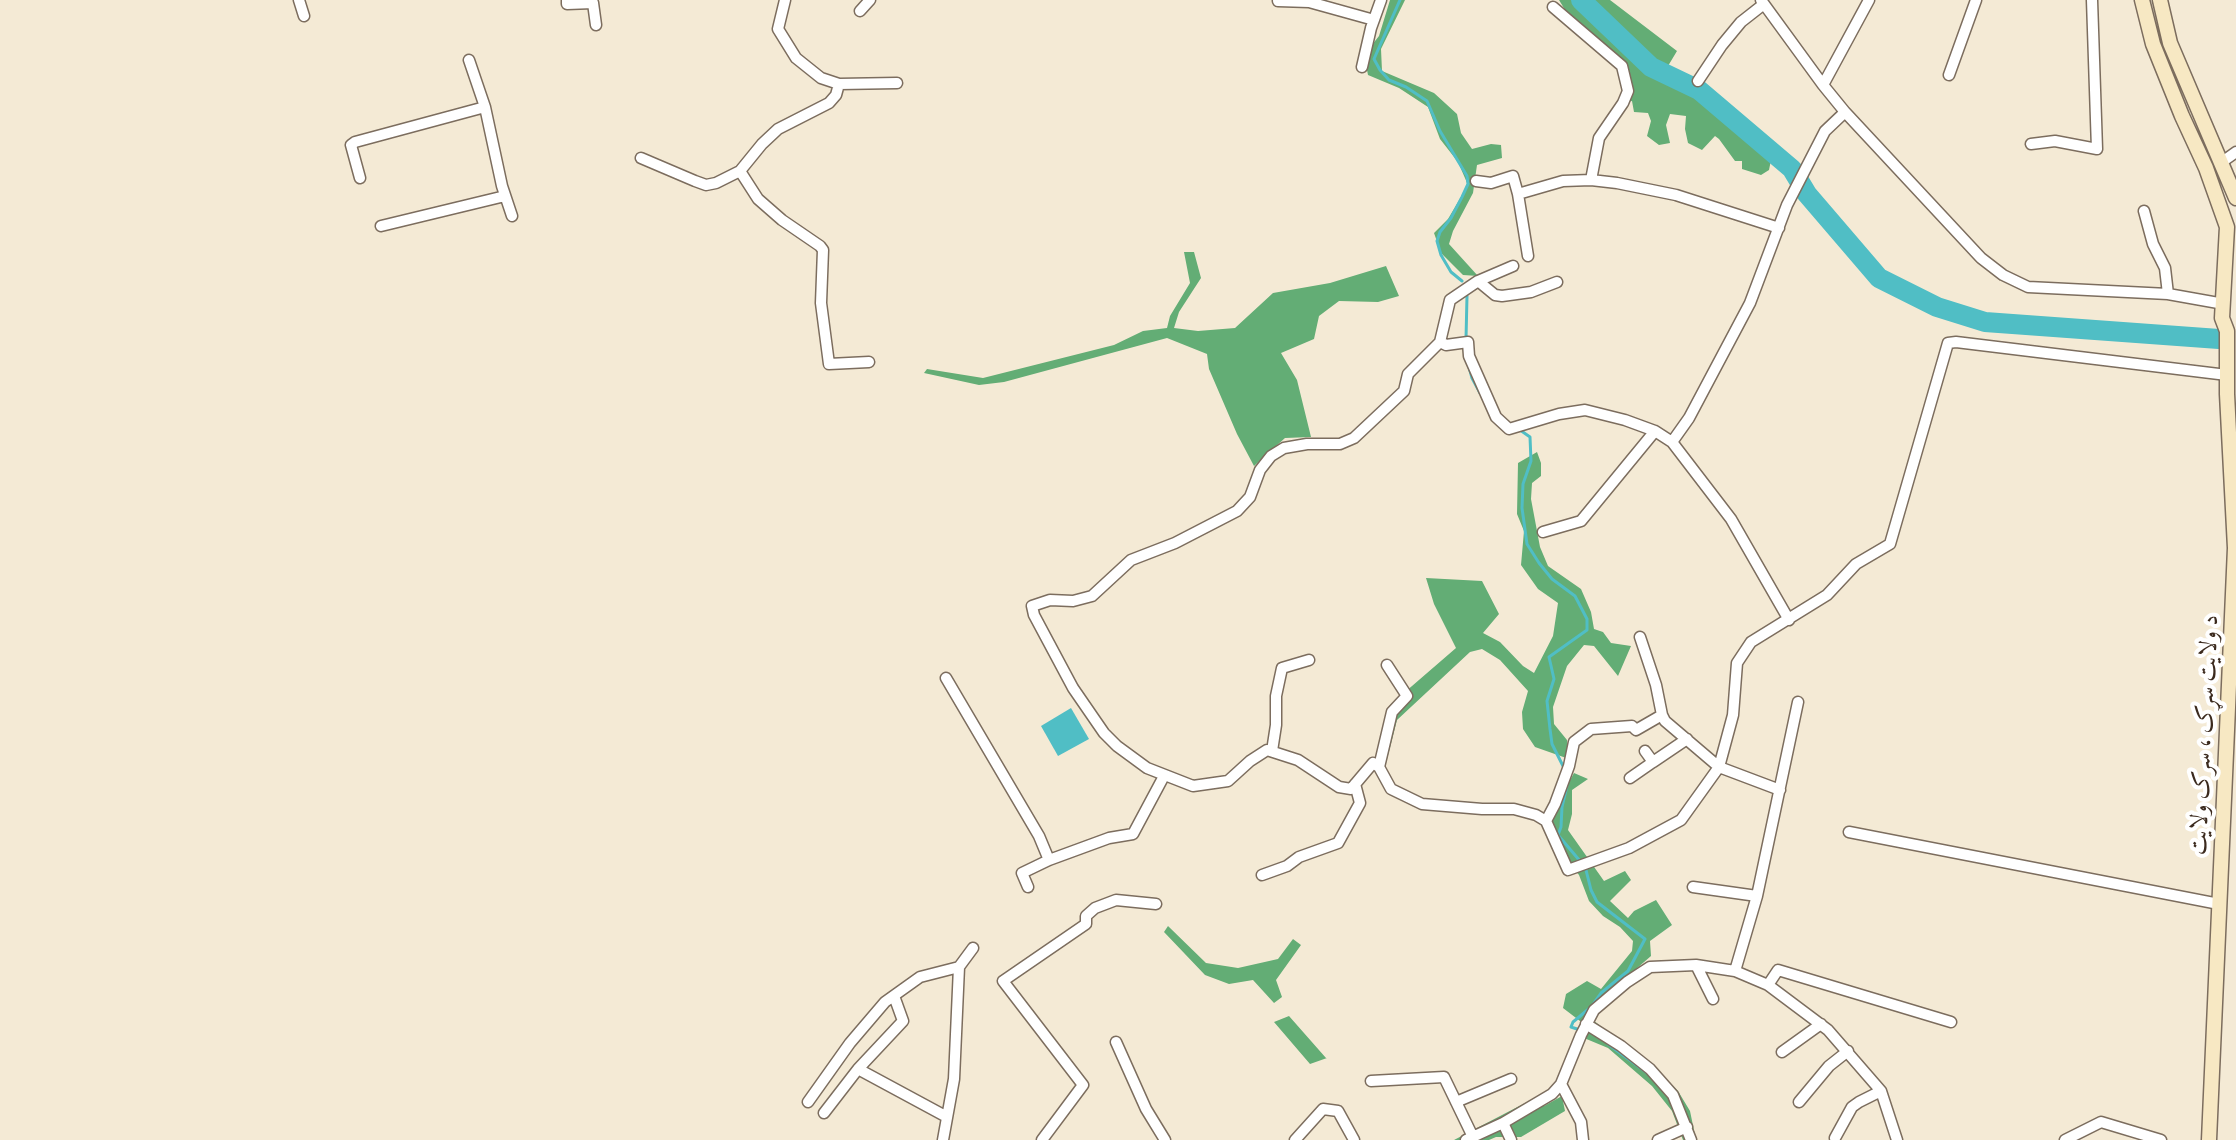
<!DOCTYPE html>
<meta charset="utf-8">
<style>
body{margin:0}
canvas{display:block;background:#f4ead5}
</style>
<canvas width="2236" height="1140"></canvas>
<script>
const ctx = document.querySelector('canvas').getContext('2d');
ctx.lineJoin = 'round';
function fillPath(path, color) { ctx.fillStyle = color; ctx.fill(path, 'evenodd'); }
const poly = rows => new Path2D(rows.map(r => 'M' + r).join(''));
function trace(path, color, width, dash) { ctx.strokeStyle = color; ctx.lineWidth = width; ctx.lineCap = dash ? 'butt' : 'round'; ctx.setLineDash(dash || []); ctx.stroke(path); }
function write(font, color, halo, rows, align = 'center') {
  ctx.font = font + ' "IM FELL French Canon",Amiri,serif'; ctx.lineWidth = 8; ctx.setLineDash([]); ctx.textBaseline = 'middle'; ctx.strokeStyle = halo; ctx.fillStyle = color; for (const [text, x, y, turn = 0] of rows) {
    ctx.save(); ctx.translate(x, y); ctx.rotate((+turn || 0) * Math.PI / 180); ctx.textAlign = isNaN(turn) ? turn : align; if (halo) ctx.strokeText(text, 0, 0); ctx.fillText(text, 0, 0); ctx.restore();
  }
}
const forest = poly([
 [1390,0,1405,0,1381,49,1382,71,1434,93,1457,114,1461,133,1472,149,1491,144,1501,145,1502,158,1477,165,1473,193,1453,231,1449,244,1478,276,1463,275,1441,253,1434,233,1448,219,1468,185,1458,162,1440,139,1428,107,1399,88,1368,75,1364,55,1379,36],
 [1559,0,1574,0,1580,7,1584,7,1652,69,1711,107,1717,109,1743,135,1757,141,1772,155,1769,170,1761,175,1742,169,1742,161,1735,161,1719,139,1715,136,1702,150,1688,143,1685,129,1686,116,1670,114,1666,125,1670,143,1659,145,1647,136,1651,121,1648,113,1634,112,1632,101,1625,102,1623,68,1570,18],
 [1591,0,1610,0,1677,51,1665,71,1636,53,1621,26,1593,12],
 [1184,252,1194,252,1201,278,1179,312,1174,328,1198,331,1235,328,1273,293,1330,283,1386,266,1399,296,1378,302,1339,301,1319,316,1314,339,1281,353,1297,380,1311,437,1285,438,1254,466,1237,434,1209,369,1207,354,1167,338,1004,382,979,385,924,373,927,369,983,378,1114,345,1143,331,1167,328,1170,316,1190,283],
 [1537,452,1541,463,1541,476,1532,483,1531,499,1540,547,1548,566,1581,589,1591,612,1594,629,1603,632,1611,643,1631,646,1618,676,1594,646,1584,645,1567,666,1553,707,1554,724,1567,740,1569,759,1535,747,1523,729,1522,712,1528,691,1500,660,1482,649,1470,652,1397,720,1386,763,1379,756,1390,705,1456,648,1434,604,1426,578,1482,581,1499,614,1483,633,1500,642,1523,666,1534,673,1553,636,1558,603,1538,589,1521,565,1524,531,1517,514,1518,463],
 [1574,773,1588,779,1572,790,1572,814,1568,830,1604,881,1625,871,1631,880,1610,901,1628,918,1634,911,1656,900,1672,925,1650,941,1651,956,1606,995,1590,1021,1580,1021,1563,1008,1566,994,1587,981,1601,989,1632,951,1633,941,1620,927,1603,916,1589,901,1579,875,1558,849,1551,815],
 [1168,926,1206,963,1238,968,1278,959,1293,939,1301,945,1276,980,1282,997,1274,1003,1253,980,1229,984,1205,975,1164,932],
 [1289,1016,1326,1058,1327,1058,1310,1064,1274,1022],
 [1594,1021,1655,1068,1678,1091,1690,1111,1696,1140,1683,1140,1672,1111,1652,1086,1608,1048,1584,1038],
 [1562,1096,1565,1111,1521,1137,1496,1137,1489,1140,1454,1140,1527,1102,1544,1106]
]);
const water = poly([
 [1071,708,1089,739,1058,756,1041,726]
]);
const stream = poly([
 [1400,0,1374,59,1380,70,1389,80,1406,87,1427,101,1440,131,1467,176,1468,184,1462,197,1451,218,1440,232,1437,241,1441,255,1451,272,1462,281],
 [1466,339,1467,296],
 [1469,367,1472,378,1480,393],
 [1520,430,1530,437,1531,461,1523,484,1522,508,1527,544,1539,563,1552,579,1575,596,1587,619,1587,630,1549,657,1554,679,1547,701,1550,729,1552,744,1564,768],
 [1567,786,1562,807,1561,827,1558,835,1580,861],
 [1580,1030,1571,1027,1573,1022,1591,1007,1601,993,1628,971,1645,939,1597,902,1591,890,1585,866],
 [1608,1044,1650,1075]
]);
const river = poly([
 [1581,0,1651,67,1699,90,1792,169,1807,194,1879,278,1937,307,1985,322,2219,339]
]);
const minor = poly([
 [299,0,304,16],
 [567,0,567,4,593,3,596,25],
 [785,0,778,29,796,58,821,78,839,84,897,83],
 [1761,0,1823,85,1845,112,1981,258,2003,275,2028,287,2168,294,2224,304],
 [1278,1,1309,2,1374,20],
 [1553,7,1622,66,1628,91,1623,103,1599,138,1591,180],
 [860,11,870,0],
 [469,60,485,107,502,186,512,216],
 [1362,67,1371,28,1381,0],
 [1949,75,1976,0],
 [1698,81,1722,45,1741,22,1764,4],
 [1823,85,1869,0],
 [2031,144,2055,141,2097,149,2092,0],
 [641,158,695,181,706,185,716,183,740,171,762,144,778,129,829,103,836,95,839,84],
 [2222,162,2236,152],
 [740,171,758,199,782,220,820,246,823,250,821,303,829,364,869,362],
 [360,178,351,145,355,142,485,107],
 [1476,181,1491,183,1513,176,1518,194,1528,256],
 [1518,194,1563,181,1591,180,1617,183,1676,195,1779,228],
 [2144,211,2153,244,2165,268,2168,294],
 [381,226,505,196],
 [1513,266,1478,281,1450,300,1440,342,1408,374,1404,391,1354,438,1340,444,1307,444,1284,448,1271,456,1260,470,1250,497,1237,511,1175,543,1131,560,1092,596,1073,601,1050,600,1032,606,1034,615,1073,688,1104,733,1117,746,1147,768,1193,786,1228,781,1250,761,1267,750,1298,760,1339,787,1351,789,1373,763,1379,767,1391,789,1422,804,1482,809,1514,809,1536,815,1546,821,1568,870,1629,848,1681,820,1719,767,1733,715,1737,663,1751,642,1827,595,1856,564,1890,544,1948,343,1956,342,2227,375],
 [1478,281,1495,295,1502,296,1531,292,1557,282],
 [1440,342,1446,345,1468,342,1469,356,1496,417,1509,429,1559,414,1585,410,1625,420,1655,431,1672,442,1731,519,1789,620],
 [1672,442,1689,418,1750,303,1787,205,1825,131,1845,112],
 [1543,532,1581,521,1655,431],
 [1640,637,1656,685,1662,715,1665,721,1719,767,1780,790],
 [946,678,1039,836,1049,860],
 [1272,751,1276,725,1276,696,1282,668,1309,660],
 [1645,751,1653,762,1687,739],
 [1379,767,1392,712,1407,696,1387,665],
 [1630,778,1653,762],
 [1546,821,1555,804,1569,766,1574,742,1591,729,1632,726,1636,730,1662,715],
 [1849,832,2219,904],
 [1262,875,1287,866,1299,857,1338,843,1360,803,1355,784],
 [1028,887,1022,873,1049,860,1109,838,1133,834,1164,776],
 [1693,887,1757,896],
 [1696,965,1713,999],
 [1735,971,1757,896,1798,702],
 [1768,985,1778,970,1951,1022],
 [1586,1024,1621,1046,1650,1069,1673,1095,1691,1140],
 [1116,1042,1146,1109,1165,1140],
 [1782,1052,1821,1024],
 [858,1069,947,1117],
 [1371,1081,1444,1077,1473,1137],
 [1561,1084,1581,1122,1583,1140],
 [808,1102,850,1043,885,1002,920,977,959,967,973,948],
 [1456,1102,1511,1079],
 [1799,1102,1829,1066,1848,1051],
 [824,1113,858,1069,903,1021,894,996],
 [1503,1123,1511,1140],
 [1835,1138,1852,1107,1859,1102,1881,1091],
 [943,1140,954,1079,959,967],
 [1042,1140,1083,1085,1003,981,1086,924,1086,916,1095,908,1116,900,1156,904],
 [1295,1140,1323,1109,1338,1111,1354,1140],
 [1466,1140,1503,1123,1552,1094,1561,1084,1581,1035,1594,1010,1627,982,1650,967,1696,965,1735,971,1768,985,1828,1030,1881,1091,1897,1140],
 [1658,1140,1687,1127],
 [2065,1140,2101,1122,2161,1140]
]);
const secondary = poly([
 [2142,0,2153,44,2182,116,2206,168,2227,227,2222,318,2227,331,2227,394,2235,548,2209,1140],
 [2160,0,2170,43,2236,198]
]);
const streetNames = [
 ["د ولایت سړک ، سرک ولایت",2205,735,-87]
];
fillPath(forest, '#63ad75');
fillPath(water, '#50bec5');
trace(stream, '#50bec5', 3);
trace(river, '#50bec5', 20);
trace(minor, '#7c6d5e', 13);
trace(secondary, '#7c6d5e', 17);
trace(minor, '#fff', 10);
trace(secondary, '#f7e8c3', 14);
write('24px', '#3b2a1e', '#fff', streetNames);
</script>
